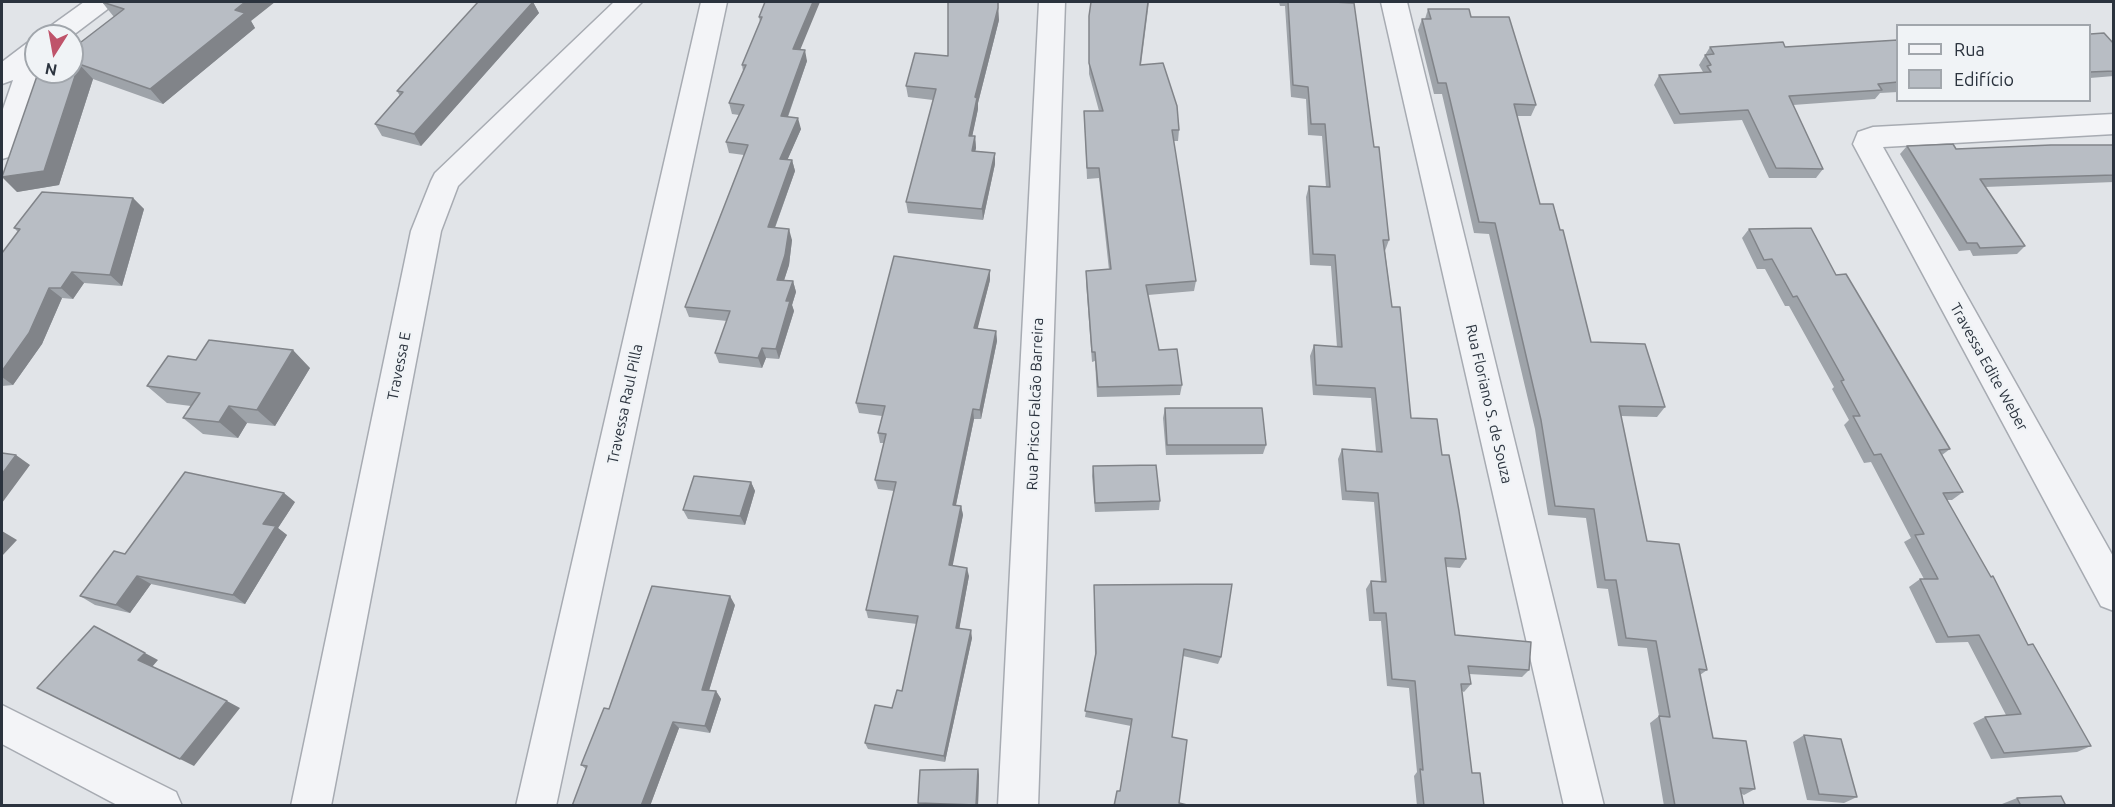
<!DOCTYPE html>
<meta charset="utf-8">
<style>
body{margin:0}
#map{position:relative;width:2115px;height:807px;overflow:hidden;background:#e1e4e8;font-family:Ubuntu,sans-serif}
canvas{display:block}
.frame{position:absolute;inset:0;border:3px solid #2b333e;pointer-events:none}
.legend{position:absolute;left:1896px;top:24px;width:195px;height:78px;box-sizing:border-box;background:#f0f3f6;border:2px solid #a1a6ac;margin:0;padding:8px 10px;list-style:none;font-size:18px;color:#2b333e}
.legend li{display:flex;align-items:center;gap:12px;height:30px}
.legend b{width:30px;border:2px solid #a1a6ac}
.north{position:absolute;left:24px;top:24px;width:60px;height:60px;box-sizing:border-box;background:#f0f3f6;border:2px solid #a1a6ac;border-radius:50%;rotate:191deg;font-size:16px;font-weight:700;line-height:24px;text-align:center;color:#2b333e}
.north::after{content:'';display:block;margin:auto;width:21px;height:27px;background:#bf536a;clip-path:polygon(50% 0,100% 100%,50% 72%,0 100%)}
</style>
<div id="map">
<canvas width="2115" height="807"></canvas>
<div class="frame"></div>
<ul class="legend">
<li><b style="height:8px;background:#f3f4f7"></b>Rua</li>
<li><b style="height:16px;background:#b8bdc4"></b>Edifício</li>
</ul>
<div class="north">N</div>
</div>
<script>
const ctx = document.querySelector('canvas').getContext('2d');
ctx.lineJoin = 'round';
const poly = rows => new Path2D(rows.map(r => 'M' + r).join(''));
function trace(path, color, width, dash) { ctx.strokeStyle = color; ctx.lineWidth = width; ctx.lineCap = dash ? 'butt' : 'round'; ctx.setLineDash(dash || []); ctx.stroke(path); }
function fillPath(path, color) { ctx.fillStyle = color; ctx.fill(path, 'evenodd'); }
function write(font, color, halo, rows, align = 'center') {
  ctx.font = font + ' Ubuntu,sans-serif'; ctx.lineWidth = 4.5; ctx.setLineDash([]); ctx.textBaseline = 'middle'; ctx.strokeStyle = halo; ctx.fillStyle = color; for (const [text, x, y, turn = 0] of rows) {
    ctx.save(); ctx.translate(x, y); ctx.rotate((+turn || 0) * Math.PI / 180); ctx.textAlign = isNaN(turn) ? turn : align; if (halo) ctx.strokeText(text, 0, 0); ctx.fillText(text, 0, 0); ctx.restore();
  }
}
const minor = poly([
 [84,2,113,2,109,8,72,36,41,36,45,30,84,2],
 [614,2,642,2,458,186,441,231,331,806,291,806,411,231,431,181,435,173,614,2],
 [701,2,727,2,556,806,516,806,701,2],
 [1039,2,1065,2,1038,806,998,806,1039,2],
 [1381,2,1407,2,1604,806,1564,806,1381,2],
 [36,40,36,72,43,72,16,149,12,156,2,159,2,112,13,80,2,84,2,62,27,43,36,40],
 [2114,114,2114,134,1883,147,2114,558,2114,611,2101,606,1853,144,1858,132,1873,127,2114,114],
 [2,705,176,792,182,806,119,806,2,744,2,705]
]);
const wall = poly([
 [102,2,251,21,255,28,163,104,93,79,59,185,17,192,37,76,114,17],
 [533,2,539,13,421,146,382,136,375,124,400,96,397,91],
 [765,2,800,50,807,61,788,117,801,129,787,160,792,160,795,171,775,228,792,240,789,265,784,280,793,281,796,292,792,305,794,311,779,359,766,358,762,368,719,363,715,353,727,321,689,317,685,307,744,155,729,153,726,142,739,115,732,114,729,103,743,71,742,65,760,22,759,17],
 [1149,2,1141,65,1179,130,1178,141,1173,141,1196,281,1194,291,1148,295,1159,350,1182,385,1180,395,1097,397,1095,361,1092,362,1086,282,1086,271,1109,270,1099,178,1087,179,1084,111,1099,111,1089,74,1089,27],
 [1279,2,1333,2,1374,147,1389,240,1385,251,1392,307,1411,418,1442,455,1466,559,1460,568,1446,567,1455,635,1529,670,1522,677,1469,674,1471,684,1464,692,1462,691,1472,773,1484,806,1417,806,1414,776,1417,772,1409,688,1387,686,1381,621,1369,621,1366,589,1371,581,1381,582,1374,502,1342,500,1338,459,1342,449,1376,451,1371,398,1313,395,1310,356,1314,345,1337,347,1331,266,1310,265,1306,197,1309,186,1326,187,1322,136,1308,135,1306,99,1291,97,1285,6,1280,6],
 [1428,9,1471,17,1536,105,1531,116,1517,116,1540,204,1591,342,1665,407,1657,417,1621,416,1647,541,1707,670,1700,675,1713,738,1755,789,1744,795,1742,794,1744,806,1664,806,1650,723,1659,716,1647,648,1618,646,1608,589,1597,588,1586,518,1548,515,1535,429,1489,234,1474,233,1442,94,1434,94,1418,30,1422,19,1425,19],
 [999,20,978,103,978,109,972,136,975,136,976,148,975,151,995,153,995,164,983,220,908,213,906,202,933,100,908,97,906,86],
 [2090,34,2114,44,2114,76,2090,78],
 [1898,40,1898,92,1880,93,1875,99,1793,105,1823,169,1816,178,1769,178,1742,120,1674,124,1654,85,1659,75,1703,72,1699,65,1710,47,1785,47],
 [2114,145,2114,182,1985,187,2025,246,2017,254,1973,256,1970,250,1959,251,1900,154,1907,146,1956,149],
 [133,198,144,209,122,286,84,283,73,299,62,298,42,344,13,385,2,386,2,253,18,232,14,228],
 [1749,229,1836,275,1950,449,1942,455,1963,492,1952,500,1947,500,2028,645,2091,746,2077,752,1991,759,1973,723,1985,717,2006,715,1968,642,1936,643,1909,587,1920,579,1924,579,1904,542,1911,538,1871,462,1864,463,1844,425,1849,420,1832,389,1834,387,1789,306,1785,306,1765,269,1757,269,1742,238],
 [990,280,977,329,996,331,997,341,981,419,974,419,956,505,961,506,963,515,952,566,969,576,959,629,972,638,945,762,868,749,865,743,892,708,902,691,917,624,868,618,866,610,894,491,878,489,875,480,884,443,880,443,878,433,882,416,859,413,856,403],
 [196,360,310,368,275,426,247,423,238,438,203,434,183,418,191,406,167,403,147,386],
 [1165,408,1266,445,1263,454,1166,455,1163,418],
 [1093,466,1160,501,1159,510,1095,512,1092,476],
 [751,482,755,491,745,525,688,519,683,510],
 [295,502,278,528,287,535,245,604,151,584,130,613,95,605,80,596,125,554],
 [1094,585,1221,657,1218,664,1183,656,1120,791,1131,726,1085,717,1095,657],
 [735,605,709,691,716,691,721,699,710,733,679,728,650,806,572,806,586,769,581,765,609,709],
 [1804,735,1857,797,1844,803,1807,800,1793,742],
 [978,769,979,775,978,806,919,806,918,803],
 [2017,798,2066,806,2003,806,2002,804]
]);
const shadedWall = poly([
 [245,2,275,2,251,21,255,28,163,104,150,89,235,10],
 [533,2,539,13,421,146,414,134],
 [813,2,820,2,796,60,793,49],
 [998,2,999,20,978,103,978,109,970,147,969,136,975,97],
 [805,50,807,61,784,127,781,116],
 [79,64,93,79,59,185,17,192,2,177],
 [798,118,801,129,783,170,780,159],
 [975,136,976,148,973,162,972,151],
 [995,153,995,164,983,220,982,209],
 [792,160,795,171,771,238,768,227],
 [133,198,144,209,122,286,110,275],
 [789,229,792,240,789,265,781,290,777,280],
 [990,270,990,280,975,339,974,328],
 [72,272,84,283,73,299,61,288],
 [793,281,796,292,792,305,794,311,779,359,776,349,786,301],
 [49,288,62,298,42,344,13,385,2,377,2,371],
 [996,331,997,341,981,419,980,410],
 [762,348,766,358,762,368,758,358],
 [293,350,310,368,275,426,257,410],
 [229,406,247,423,238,438,219,422],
 [973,409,974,419,954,514,953,505],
 [16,455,30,465,2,503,2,474],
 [751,482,755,491,745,525,740,516],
 [284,493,295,502,278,528,287,535,245,604,233,595,263,524],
 [961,506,963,515,951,574,949,565],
 [2,531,17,540,2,556],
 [967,568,969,576,958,636,956,628],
 [137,576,151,584,130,613,116,605],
 [730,596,735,605,707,697,702,690],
 [971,630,972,638,945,762,944,756],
 [145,653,158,660,152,667,138,660],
 [716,691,721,699,710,733,705,726],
 [227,701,240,708,194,766,180,759],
 [673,722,679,728,650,806,641,806],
 [978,769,979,775,978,806,976,806]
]);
const building = poly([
 [102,2,245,2,235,10,245,13,150,89,79,64,44,171,2,177,37,76,42,72,72,72,72,49,124,9,102,2],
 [478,2,533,2,414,134,375,124,403,92,397,91,478,2],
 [765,2,813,2,793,49,805,50,781,116,798,118,780,159,792,160,768,227,789,229,785,255,777,280,793,281,786,301,790,301,776,349,762,348,758,358,715,353,730,311,685,307,748,145,726,142,744,105,729,103,746,65,742,65,762,17,759,17,765,2],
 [948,2,998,2,998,8,975,97,977,98,969,136,975,136,972,151,995,153,982,209,906,202,936,89,906,86,915,53,948,56,948,2],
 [1091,2,1148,2,1140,65,1163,63,1177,106,1179,130,1172,130,1196,281,1146,285,1159,350,1177,349,1182,385,1098,387,1095,352,1092,352,1086,271,1111,269,1099,168,1087,168,1084,111,1103,111,1089,63,1089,16,1091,2],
 [1288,2,1333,2,1354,3,1374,147,1379,147,1389,240,1383,240,1392,307,1400,307,1411,418,1437,419,1442,455,1449,455,1459,511,1466,559,1445,558,1455,635,1531,642,1529,670,1468,666,1471,684,1461,684,1472,773,1480,773,1484,806,1424,806,1420,769,1423,770,1415,681,1392,679,1386,613,1374,613,1371,581,1386,582,1378,493,1346,491,1342,449,1382,452,1375,388,1316,385,1314,345,1342,347,1335,255,1313,254,1309,186,1330,187,1325,124,1311,124,1308,87,1293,85,1288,2],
 [1428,9,1469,9,1471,17,1509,17,1536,105,1514,104,1540,204,1553,204,1560,230,1563,230,1591,342,1645,344,1665,407,1619,406,1647,541,1679,544,1707,670,1699,669,1713,738,1746,741,1755,789,1740,788,1744,806,1675,806,1659,716,1670,717,1656,641,1626,638,1616,580,1605,580,1594,509,1555,506,1541,420,1495,223,1479,222,1446,83,1438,83,1422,19,1431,19,1428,9],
 [2104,33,2114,44,2114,71,2090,72,2090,34,2104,33],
 [1898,40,1898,82,1878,84,1882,90,1789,96,1823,169,1776,168,1748,110,1680,114,1659,75,1711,72,1707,66,1711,65,1705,55,1714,54,1710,47,1783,42,1785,47,1898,40],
 [1953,144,1956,149,2051,145,2114,145,2114,175,1980,179,2025,246,1980,248,1977,243,1967,243,1907,146,1953,144],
 [42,192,133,198,110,275,72,272,61,288,49,288,29,333,2,371,2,253,20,229,14,228,42,192],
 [1811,228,1836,275,1846,274,1950,449,1939,450,1963,492,1943,493,1991,577,1993,576,2028,645,2033,644,2091,746,2004,753,1985,717,2021,714,1979,635,1948,637,1920,579,1938,579,1915,535,1924,534,1881,454,1874,455,1853,416,1860,416,1841,381,1844,380,1797,296,1793,297,1772,259,1764,260,1749,229,1811,228],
 [894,256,990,270,974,328,996,331,980,410,973,409,953,505,961,506,949,565,967,568,956,628,971,630,944,756,865,743,875,705,892,708,897,690,902,691,918,616,866,610,896,482,875,480,886,434,878,433,885,406,856,403,894,256],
 [209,340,293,350,257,410,229,406,219,422,183,418,200,393,147,386,168,356,196,360,209,340],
 [1165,408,1262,408,1266,445,1167,445,1165,408],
 [2,453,16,455,2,474,2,453],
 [1156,465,1160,501,1095,503,1093,466,1156,465],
 [185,472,284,493,263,524,276,526,233,595,137,576,116,605,80,596,114,551,125,554,185,472],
 [694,476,751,482,740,516,683,510,694,476],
 [1232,584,1221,657,1184,649,1172,737,1187,740,1179,803,1191,806,1114,806,1117,791,1120,791,1132,719,1085,711,1096,653,1094,585,1232,584],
 [652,586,730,596,702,690,716,691,705,726,673,722,641,806,572,806,587,766,581,765,604,708,609,709,652,586],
 [94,626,145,653,138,660,227,701,180,759,37,688,94,626],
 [1804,735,1841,739,1857,797,1819,794,1804,735],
 [978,769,976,805,918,803,920,770,978,769],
 [2061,796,2066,806,2021,806,2017,798,2061,796]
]);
const streetNames = [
 ["Travessa E",399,366,-79],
 ["Travessa Edite Weber",1989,367,61],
 ["Travessa Raul Pilla",625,404,-78],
 ["Rua Prisco Falcão Barreira",1035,404,-88],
 ["Rua Floriano S. de Souza",1489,404,77]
];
trace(minor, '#a7abb2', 3);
fillPath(minor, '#f3f4f7');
fillPath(wall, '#9ea3a9');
fillPath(shadedWall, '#818489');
fillPath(building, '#b8bdc4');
trace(building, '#818489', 1.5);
write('15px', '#2b333e', '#f0f3f6', streetNames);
</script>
